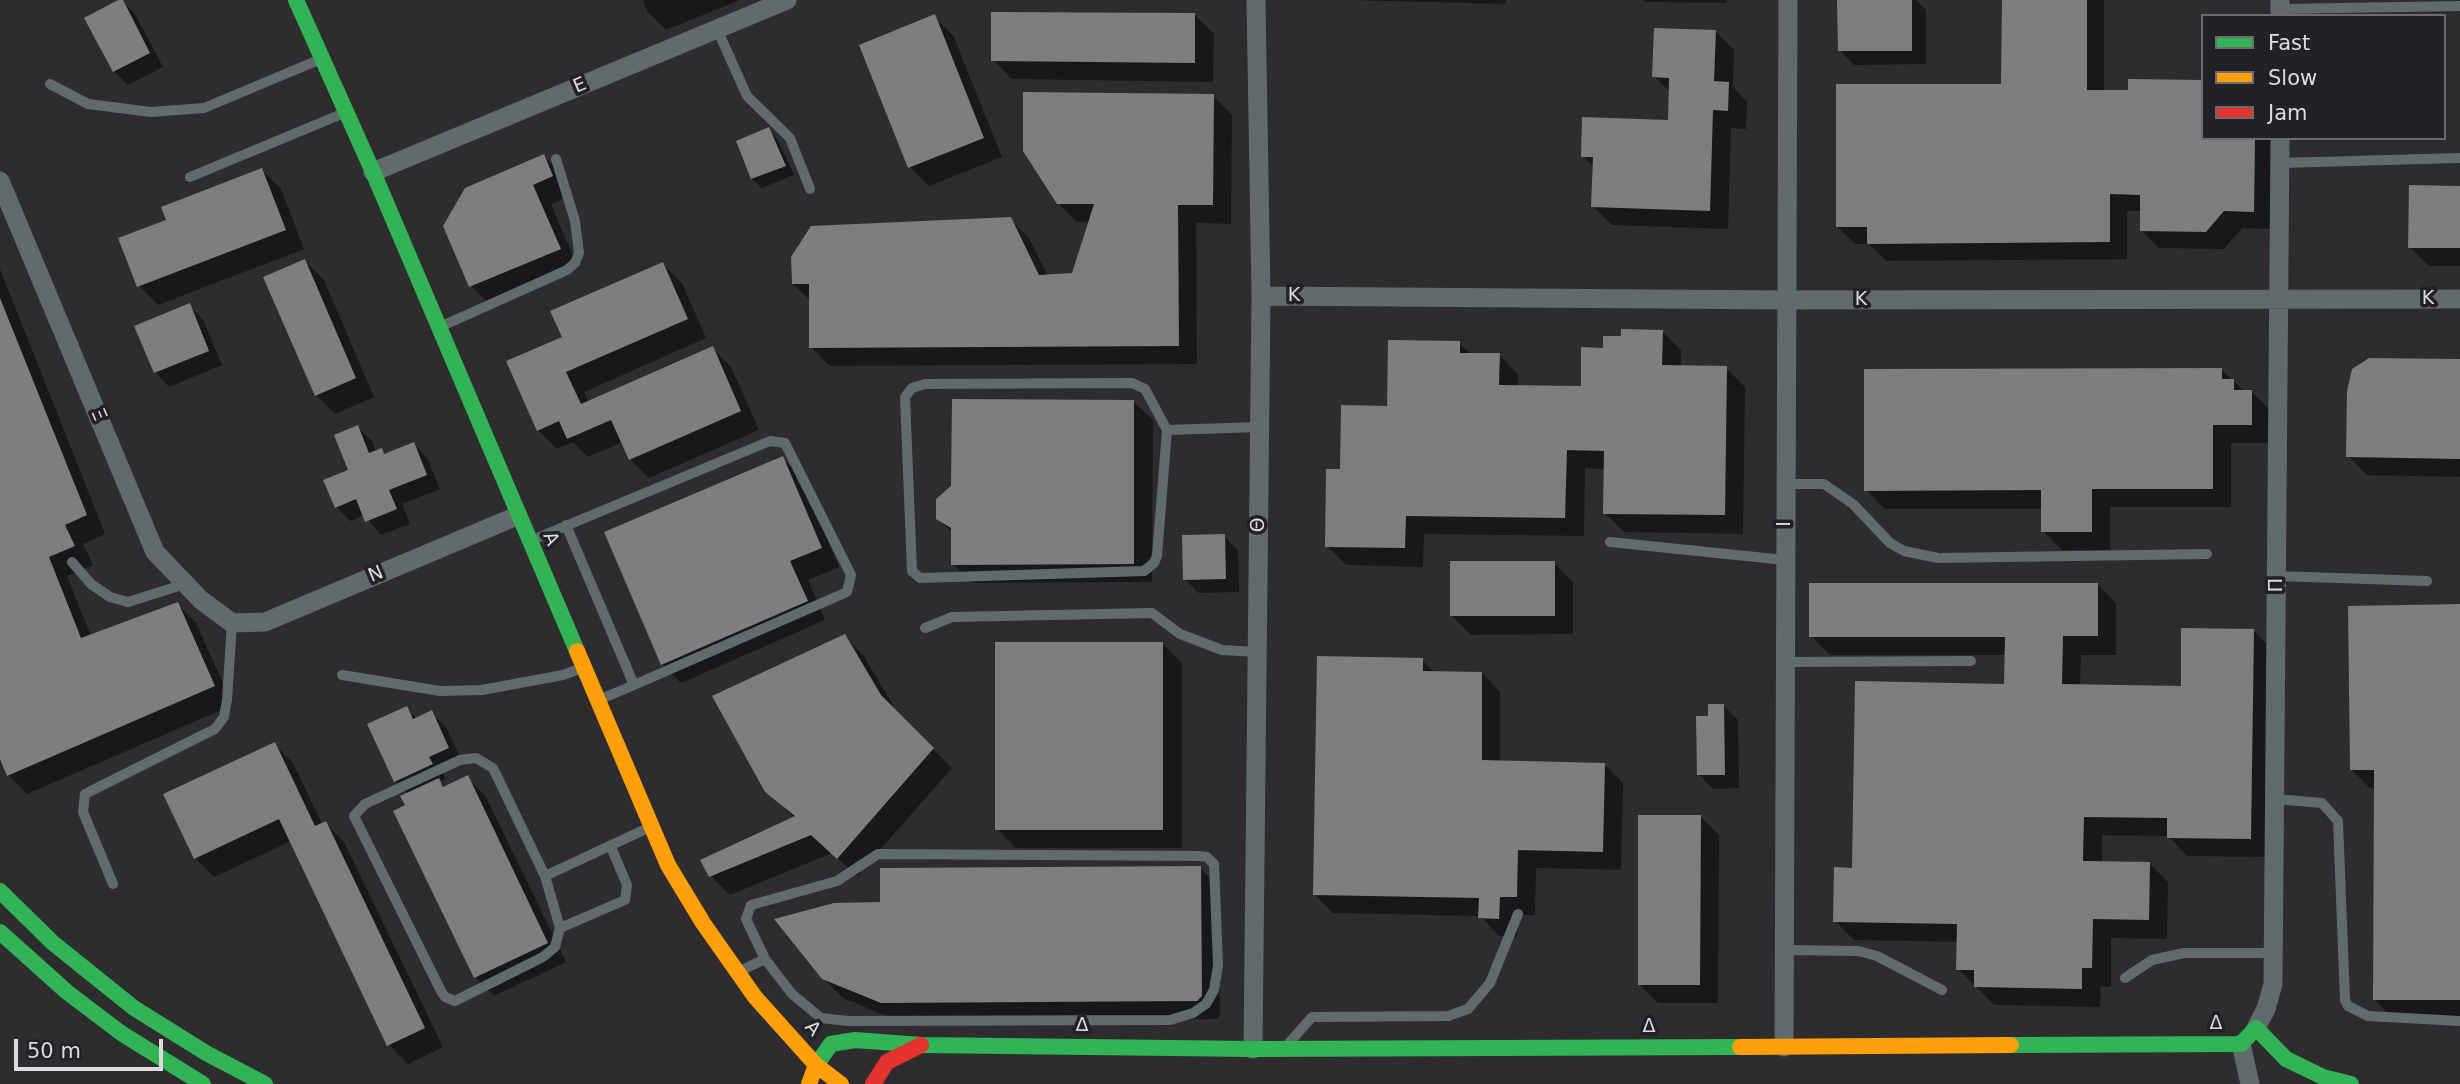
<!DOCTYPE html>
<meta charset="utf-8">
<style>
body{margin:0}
#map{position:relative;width:2460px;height:1084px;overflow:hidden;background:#2e2c2f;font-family:"DejaVu Sans",sans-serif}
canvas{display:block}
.legend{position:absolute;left:2201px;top:14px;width:245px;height:126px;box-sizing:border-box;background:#242126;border:2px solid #6e6b70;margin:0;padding:9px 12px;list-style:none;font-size:21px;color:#dddbde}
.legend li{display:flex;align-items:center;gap:14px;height:35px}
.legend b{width:35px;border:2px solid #6e6b70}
.scale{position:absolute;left:14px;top:1039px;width:149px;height:32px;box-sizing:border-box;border:4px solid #dddbde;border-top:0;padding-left:9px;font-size:21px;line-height:24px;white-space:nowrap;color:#dddbde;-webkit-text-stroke:5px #242126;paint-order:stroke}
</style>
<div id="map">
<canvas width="2460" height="1084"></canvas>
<ul class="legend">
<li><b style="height:9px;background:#30b455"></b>Fast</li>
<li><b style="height:9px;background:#ff9f0a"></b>Slow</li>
<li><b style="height:9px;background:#e5322d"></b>Jam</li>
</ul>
<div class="scale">50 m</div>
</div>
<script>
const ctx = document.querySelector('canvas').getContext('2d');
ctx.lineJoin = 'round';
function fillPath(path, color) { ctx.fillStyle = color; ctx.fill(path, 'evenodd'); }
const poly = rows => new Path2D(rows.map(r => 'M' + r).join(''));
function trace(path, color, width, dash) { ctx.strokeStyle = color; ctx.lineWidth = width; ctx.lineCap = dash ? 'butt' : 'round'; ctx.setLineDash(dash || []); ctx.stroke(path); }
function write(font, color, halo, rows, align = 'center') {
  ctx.font = font + ' "DejaVu Sans",sans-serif'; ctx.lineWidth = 7; ctx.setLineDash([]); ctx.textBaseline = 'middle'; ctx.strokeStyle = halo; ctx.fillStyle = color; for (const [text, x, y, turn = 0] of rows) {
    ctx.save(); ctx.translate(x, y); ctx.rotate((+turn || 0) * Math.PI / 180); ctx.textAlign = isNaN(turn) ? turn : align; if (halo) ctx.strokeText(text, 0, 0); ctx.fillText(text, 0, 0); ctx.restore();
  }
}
const shadow = poly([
 [121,0,135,14,163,67,128,85,114,71],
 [643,0,740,0,666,30,647,11],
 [1349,0,1506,0,1506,4],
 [1643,0,1727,0,1727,3,1645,2],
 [1839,0,1916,0,1926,10,1926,64,1854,65,1840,51],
 [2003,0,2104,0,2104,92,2203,138,2272,138,2271,229,2242,228,2224,249,2159,248,2141,230,2141,211,2127,211,2127,259,1886,261,1869,244,1855,244,1837,226,2003,85],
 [1195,15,1214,34,1213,82,1012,79,993,60],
 [934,17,953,35,1002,157,929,186,910,167,861,46],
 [1715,31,1734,50,1733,87,1747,102,1746,129,1731,128,1728,229,1612,225,1593,206,1595,168,1583,156,1670,121,1671,93,1654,76],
 [1213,96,1232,115,1231,224,1196,223,1197,364,830,366,811,347,811,301,793,284,1010,219,1029,238,1048,276,1073,274,1090,222,1077,222,1058,203],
 [768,130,777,139,794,175,762,188,752,179,738,142],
 [544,156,563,175,571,195,551,204,578,268,490,305,471,286],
 [262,170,281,189,304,249,158,305,139,286,168,221],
 [2460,188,2460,266,2429,266,2410,247],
 [305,261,324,280,374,397,335,414,316,395],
 [663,264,682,283,706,338,584,392,589,402,712,348,731,367,759,430,649,478,630,459,622,442,588,457,573,442,557,449,538,430,564,338],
 [0,269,105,534,83,544,93,565,67,576,91,636,177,604,196,623,233,705,27,794,8,775,0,755],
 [189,305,203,320,222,365,169,387,155,372],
 [1662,331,1681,350,1681,367,1726,368,1745,387,1743,534,1624,532,1605,513,1606,469,1585,468,1584,536,1424,534,1423,567,1346,565,1327,546,1342,471,1389,408,1459,343,1471,354,1499,355,1518,374,1518,387,1583,388,1605,350,1623,338],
 [2460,361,2460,477,2367,475,2348,456],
 [2222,370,2244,391,2251,391,2270,410,2270,443,2231,443,2231,507,2110,507,2110,550,2062,550,2043,531,2043,509,1885,509,1866,490],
 [1134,402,1153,420,1152,582,972,583,953,564,953,533,937,518],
 [357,427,372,441,376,452,381,450,386,455,413,444,427,458,440,489,402,504,410,524,381,535,364,515,350,521,336,507,350,471],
 [782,458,801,477,839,567,808,580,825,620,681,683,662,664],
 [1224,536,1238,550,1239,592,1199,593,1185,579],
 [1554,563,1573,582,1573,634,1471,635,1452,616],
 [2097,584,2116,603,2116,655,2081,655,2080,686,2182,688,2253,630,2272,649,2269,857,2187,856,2168,836,2102,835,2102,863,2149,863,2168,882,2167,939,2111,938,2111,987,2101,986,2100,1007,1994,1005,1958,969,1959,942,1854,940,1835,921,1854,869,2006,686,2006,655,1830,655,1811,636],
 [2460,607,2460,1018,2393,1018,2374,999,2375,788,2370,788,2351,769],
 [845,637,864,656,899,716,952,768,857,876,832,853,730,895,711,876,795,818,767,791],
 [1163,644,1182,663,1182,848,1016,848,997,829],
 [1422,660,1435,673,1482,673,1500,692,1500,762,1605,765,1623,783,1621,870,1536,868,1535,915,1518,915,1517,937,1499,936,1480,916,1333,913,1315,895],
 [1724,706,1738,720,1739,788,1713,789,1699,774,1710,718],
 [407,709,417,719,431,712,446,727,462,762,442,771,446,779,440,781,446,788,467,778,486,797,566,962,494,996,475,977,407,806,408,794,396,781,370,725],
 [274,744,293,763,322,824,325,823,344,842,443,1047,408,1064,389,1045,291,841,214,877,195,858],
 [1700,816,1719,835,1718,1003,1658,1003,1639,984],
 [1200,868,1219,887,1220,1016,1216,1019,901,1022,843,998,823,978,882,904]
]);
const building = poly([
 [118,0,123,0,150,53,113,72,84,18],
 [1837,0,1912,0,1912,51,1838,51],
 [2002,0,2087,0,2087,90,2128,90,2128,79,2203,80,2203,138,2255,138,2254,212,2224,211,2206,232,2140,231,2140,195,2110,194,2110,242,1867,244,1867,227,1836,227,1836,84,2001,84],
 [991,12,1195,13,1195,63,991,61],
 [935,14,984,138,908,168,859,45],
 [1654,28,1716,30,1714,81,1729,82,1728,111,1713,110,1710,211,1591,207,1593,157,1581,157,1582,117,1668,120,1669,78,1652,77],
 [1023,92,1214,94,1213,205,1178,205,1179,346,809,348,809,284,792,284,791,257,811,226,1011,217,1039,275,1072,273,1094,204,1057,204,1023,151],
 [769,127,786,166,751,179,736,141],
 [544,154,553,176,533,185,561,249,469,287,443,226,465,188],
 [262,168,286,230,137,287,118,238,166,220,161,207],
 [2409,185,2460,186,2460,248,2408,248],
 [305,259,356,378,315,396,263,277],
 [663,262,688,319,566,372,581,404,713,346,741,411,629,460,611,420,567,439,559,421,537,431,506,361,562,337,550,311],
 [0,298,87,515,65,525,75,546,49,557,81,638,178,602,215,686,7,776,0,759],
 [190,303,209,351,154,373,134,326],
 [1621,329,1663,330,1662,365,1727,366,1725,515,1603,514,1604,451,1567,450,1565,518,1406,516,1405,548,1325,547,1326,469,1340,469,1341,405,1387,406,1388,340,1460,341,1460,353,1500,353,1499,385,1581,386,1581,347,1603,348,1603,336,1621,336],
 [2369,358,2460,359,2460,459,2346,457,2347,391,2352,369],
 [2222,368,2222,379,2234,379,2234,390,2252,390,2252,425,2213,425,2213,489,2092,489,2092,532,2041,532,2041,490,1864,491,1864,369],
 [952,399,1134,400,1134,564,951,565,951,528,936,519,936,499,951,486],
 [358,425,369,453,382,448,384,454,414,442,427,475,389,490,397,509,365,522,356,499,335,508,323,480,348,470,334,435],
 [783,456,822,548,790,561,808,601,661,665,604,532],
 [1225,534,1226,579,1183,580,1182,535],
 [1450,561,1555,561,1555,616,1450,616],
 [1809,583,2098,583,2098,636,2063,636,2062,684,2181,686,2181,628,2254,629,2251,839,2167,838,2167,818,2084,817,2083,861,2150,862,2149,920,2093,919,2092,968,2082,968,2082,989,1974,987,1974,970,1956,970,1957,924,1833,922,1834,867,1852,868,1855,681,2004,684,2005,637,1809,637],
 [2460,604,2460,1000,2373,1000,2374,770,2350,770,2348,606],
 [845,634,881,695,934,748,837,859,811,835,709,877,700,860,795,816,765,792,712,696],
 [995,642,1163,642,1163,830,995,830],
 [1317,656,1423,658,1423,671,1482,672,1482,760,1605,763,1603,852,1518,850,1517,897,1500,897,1499,919,1478,918,1479,898,1313,895],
 [1708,704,1724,704,1725,775,1697,775,1696,716,1708,716],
 [407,706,413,719,432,710,449,748,429,757,433,764,394,782,367,724],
 [275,742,315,826,326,821,425,1028,387,1046,279,819,194,859,163,794],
 [468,775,548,943,474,978,393,811,405,805,400,796,439,778,443,787],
 [1638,815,1701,815,1700,985,1638,985],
 [1201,866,1202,996,1197,1001,881,1003,822,979,774,919,834,903,880,902,880,868]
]);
const lane = poly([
 [2280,9,2460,6],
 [717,29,747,96,790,138,810,189],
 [50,84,88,104,151,112,204,108,321,59],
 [2280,163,2460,158],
 [190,177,344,113],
 [442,326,567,270,575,263,579,253,575,221,556,159],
 [1167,430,1145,389,1132,383,925,384,912,388,905,397,912,571,920,578,1144,571,1154,563,1157,556,1167,430,1260,427],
 [1786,484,1824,484,1853,504,1890,543,1904,551,1938,558,2207,554],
 [566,525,634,685,601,699],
 [532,540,770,441,785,443,851,575,847,592,634,685],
 [1610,542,1785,560],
 [72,562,91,584,110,597,128,602,185,584],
 [2277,576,2427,581],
 [925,628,952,617,1152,613,1180,634,1222,650,1257,652],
 [1785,662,1971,661],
 [342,675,440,691,482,690,563,675,582,668],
 [2275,799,2322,803,2338,821,2345,1000,2348,1006,2368,1016,2460,1021],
 [545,876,493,768,476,758,460,760,365,804,354,816,441,991,445,997,455,1001,543,957,555,947,560,928,545,876,648,828],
 [113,884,83,812,85,794,215,729,224,717,227,700,232,623],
 [560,928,625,900,627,885,611,847],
 [1785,950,1858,951,1877,956,1942,990],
 [740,971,765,959,792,994,821,1018,848,1021,1170,1020,1193,1013,1206,1004,1214,990,1218,965,1214,864,1207,857,1199,856,878,854,837,881,751,905,746,919,765,959],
 [2125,978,2152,960,2184,953,2273,953],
 [1289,1043,1312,1017,1448,1016,1468,1009,1490,983,1518,914]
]);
const street = poly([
 [2280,0,2280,16],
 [373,172,787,0],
 [0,181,155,552,201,600,232,623,265,622,517,516],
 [1261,296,1786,300,2460,299],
 [2256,1028,2266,1009,2273,984,2280,138],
 [2241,1044,2250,1084],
 [1784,1047,1788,0],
 [1253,1049,1261,296,1256,0]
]);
const fast = poly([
 [296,0,373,172,577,651],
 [0,891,53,943,134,1008,206,1053,265,1084],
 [0,932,67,992,121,1033,203,1084],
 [2011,1045,2241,1044,2256,1028,2286,1059,2323,1077,2351,1084],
 [816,1065,831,1044,855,1040,921,1045,1253,1049,1740,1047]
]);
const slow = poly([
 [577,651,668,865,703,923,755,997,816,1065,841,1084],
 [1740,1047,2011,1045],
 [809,1084,816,1065]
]);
const jam = poly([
 [873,1084,887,1062,921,1045]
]);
const streetNames = [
 ["Ε",580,86,-23],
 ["Κ",1294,296],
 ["Κ",2428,299],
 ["Κ",1861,300],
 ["Ξ",98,415,67],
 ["Ι",1785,524,-90],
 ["Θ",1259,525,-89],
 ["Α",550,539,67],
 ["Ν",376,575,-23],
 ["Π",2277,585,-90],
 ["Δ",2216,1024],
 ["Δ",1082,1026,1],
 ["Δ",1649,1027],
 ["Α",812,1029,48]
];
fillPath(shadow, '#0007');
fillPath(building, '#7f7d80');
trace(lane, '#616b6d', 10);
trace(street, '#616b6d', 19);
trace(fast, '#30b455', 16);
trace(slow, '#ff9f0a', 16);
trace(jam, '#e5322d', 16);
write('19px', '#dddbde', '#242126', streetNames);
</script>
